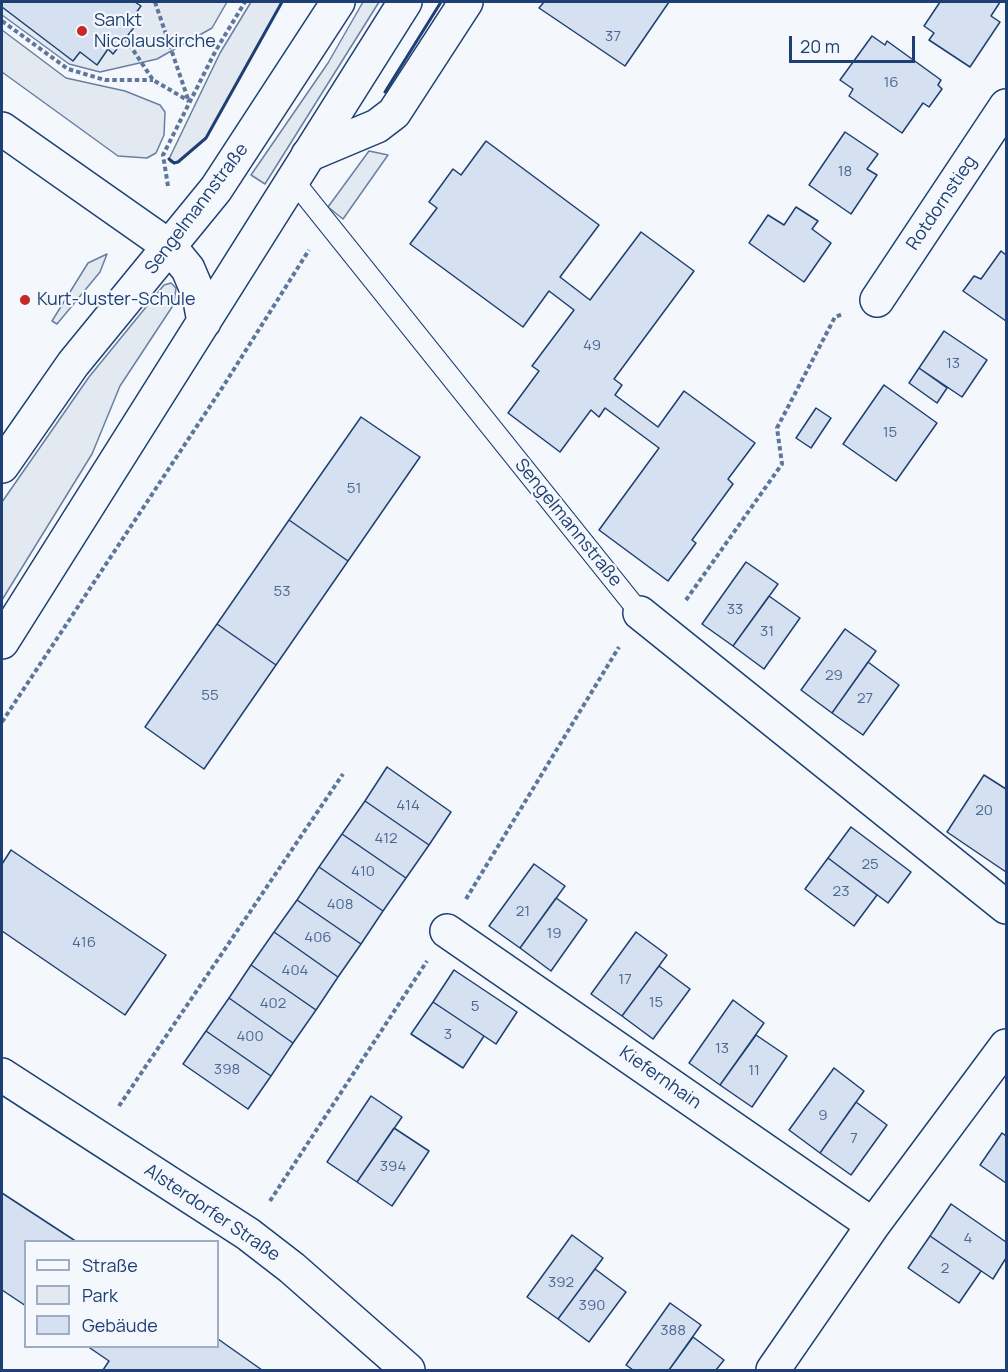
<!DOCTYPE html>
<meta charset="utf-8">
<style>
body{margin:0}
#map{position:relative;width:1008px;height:1372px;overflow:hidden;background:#f4f7fb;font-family:Manrope,sans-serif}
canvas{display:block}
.frame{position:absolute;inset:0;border:3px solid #1d3f73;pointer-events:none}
.legend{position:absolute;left:24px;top:1240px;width:195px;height:108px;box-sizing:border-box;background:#f4f7fb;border:2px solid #9eadc5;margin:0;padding:8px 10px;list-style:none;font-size:18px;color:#1d3f73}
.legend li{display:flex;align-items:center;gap:12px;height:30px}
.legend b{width:30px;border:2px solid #9eadc5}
.scale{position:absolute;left:789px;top:36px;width:126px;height:27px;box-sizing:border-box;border:3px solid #1d3f73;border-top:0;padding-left:8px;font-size:18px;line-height:21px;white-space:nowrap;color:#1d3f73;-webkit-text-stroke:4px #f4f7fb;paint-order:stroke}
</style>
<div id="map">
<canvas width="1008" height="1372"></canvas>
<div class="frame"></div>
<ul class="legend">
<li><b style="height:8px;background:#f4f7fb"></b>Straße</li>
<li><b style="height:16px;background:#e3e9f0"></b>Park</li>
<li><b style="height:16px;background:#d5e0f0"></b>Gebäude</li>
</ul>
<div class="scale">20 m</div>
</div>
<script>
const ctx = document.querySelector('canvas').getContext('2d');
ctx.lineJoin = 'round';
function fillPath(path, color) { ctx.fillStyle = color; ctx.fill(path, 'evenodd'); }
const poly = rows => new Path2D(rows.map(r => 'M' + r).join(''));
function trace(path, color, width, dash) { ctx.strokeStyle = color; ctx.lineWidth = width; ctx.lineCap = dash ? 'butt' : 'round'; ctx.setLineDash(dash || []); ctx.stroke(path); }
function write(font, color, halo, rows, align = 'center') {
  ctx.font = font + ' Manrope,sans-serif'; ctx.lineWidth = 4.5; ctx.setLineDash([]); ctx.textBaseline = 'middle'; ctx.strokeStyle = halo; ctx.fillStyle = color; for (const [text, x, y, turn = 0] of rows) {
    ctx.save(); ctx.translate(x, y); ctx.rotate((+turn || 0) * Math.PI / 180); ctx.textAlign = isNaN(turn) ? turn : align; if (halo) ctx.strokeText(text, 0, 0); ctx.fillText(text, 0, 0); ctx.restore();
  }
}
const green = poly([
 [2,2,227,2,212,28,157,59,100,72,69,64,2,15,2,2],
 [251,2,282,2,206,138,178,162,171,162,169,159,220,53,251,2],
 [363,2,379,2,265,184,251,175,328,63,363,2],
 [2,30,66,78,125,91,160,105,165,112,164,135,156,153,147,158,118,156,2,72,2,30],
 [369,151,388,155,343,219,328,207,369,151],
 [107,254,100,272,57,324,52,321,88,263,107,254],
 [171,283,176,288,174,304,120,386,92,454,2,600,2,502,89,377,164,285,171,283]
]);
const building = poly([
 [2,2,135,2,141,6,130,21,136,25,113,54,108,49,97,65,80,52,73,61,2,7,2,2],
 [544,2,669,2,625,66,539,8,544,2],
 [940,2,1000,2,991,16,1000,22,970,67,929,40,934,33,924,26,940,2],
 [872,36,885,45,887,41,941,80,938,85,942,89,929,107,923,103,902,133,849,96,853,89,840,80,872,36],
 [845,132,878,154,867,169,877,175,851,214,809,185,845,132],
 [486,141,599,225,560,277,590,300,641,232,694,271,614,379,622,385,615,395,658,427,684,391,755,443,728,479,733,484,692,540,696,543,668,581,599,530,659,448,605,408,599,417,591,410,560,452,508,413,539,371,532,366,574,310,549,291,523,327,410,244,437,208,429,202,453,169,461,175,486,141],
 [796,207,818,221,812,229,831,243,804,282,749,243,768,215,784,225,796,207],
 [1001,251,1006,255,1006,321,963,291,974,276,981,279,1001,251],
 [944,331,987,360,962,397,919,368,944,331],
 [919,368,947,388,937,403,909,383,919,368],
 [884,385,937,423,896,481,843,444,884,385],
 [816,408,831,418,811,448,796,438,816,408],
 [361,417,420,457,348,561,289,520,361,417],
 [289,520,348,561,276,665,217,624,289,520],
 [746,562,778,584,733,646,702,624,746,562],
 [769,596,800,618,764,669,733,646,769,596],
 [217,624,276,665,204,769,145,727,217,624],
 [845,629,876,651,832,713,801,690,845,629],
 [868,662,899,685,863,735,832,713,868,662],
 [387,767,451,812,429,845,365,801,387,767],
 [984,775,1006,789,1006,872,947,832,984,775],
 [365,801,429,845,406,878,342,834,365,801],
 [851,827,911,872,888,903,828,858,851,827],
 [342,834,406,878,383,911,319,867,342,834],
 [11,850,166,955,125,1015,2,931,2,864,11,850],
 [828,858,877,895,854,926,805,889,828,858],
 [534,864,565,886,520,948,489,926,534,864],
 [319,867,383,911,361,944,297,900,319,867],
 [556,898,587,920,551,971,520,948,556,898],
 [297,900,361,944,338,977,274,932,297,900],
 [274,932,338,977,316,1010,251,965,274,932],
 [636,932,667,955,622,1016,591,994,636,932],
 [251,965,316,1010,293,1043,229,998,251,965],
 [659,966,690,989,653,1039,622,1016,659,966],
 [454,970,517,1012,496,1044,433,1002,454,970],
 [229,998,293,1043,271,1076,206,1031,229,998],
 [733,1000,764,1023,720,1085,689,1063,733,1000],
 [433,1002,484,1036,463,1068,411,1034,433,1002],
 [206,1031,271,1076,248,1109,183,1064,206,1031],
 [756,1035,787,1056,752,1107,720,1085,756,1035],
 [834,1068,864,1091,820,1153,789,1130,834,1068],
 [371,1096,402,1117,357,1182,327,1162,371,1096],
 [856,1102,887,1125,851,1175,820,1153,856,1102],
 [394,1128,429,1151,392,1206,357,1182,394,1128],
 [1002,1133,1006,1136,1006,1183,980,1165,1002,1133],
 [2,1193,77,1242,26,1242,26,1306,2,1290,2,1193],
 [951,1204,1006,1242,1006,1258,993,1279,930,1236,951,1204],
 [572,1235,603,1258,558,1319,527,1297,572,1235],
 [930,1236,981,1271,959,1303,908,1268,930,1236],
 [595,1269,626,1292,589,1342,558,1319,595,1269],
 [670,1303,701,1325,669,1370,633,1370,626,1365,670,1303],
 [693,1337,724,1360,716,1370,669,1370,693,1337],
 [218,1339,262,1370,103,1370,109,1361,87,1346,218,1346,218,1339]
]);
const path = poly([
 [155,2,189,102],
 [2,21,68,69,105,80,153,80],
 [125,38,153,80,189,101],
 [168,186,163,155,216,50,245,2],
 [686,600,782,464,777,428,835,317,843,314],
 [2,722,224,385,309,250],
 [466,899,619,647],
 [119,1106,343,774],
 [270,1201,427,961]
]);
const lane = poly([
 [293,180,640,613]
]);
const street = poly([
 [2,129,170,247],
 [308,155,377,126,394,113,466,2],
 [877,300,1006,106],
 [640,613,1006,907],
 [447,931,873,1225],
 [773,1370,873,1225,1006,1046]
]);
const secondary = poly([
 [2,1075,248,1234,292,1268,408,1370]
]);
const primary = poly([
 [170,247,188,269,199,295,204,322],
 [2,466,73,364,216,189,338,2],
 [2,642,405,2]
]);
const wall = poly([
 [385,92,441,2],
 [169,159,174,163,178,162,206,138,282,2]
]);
const markers = [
 [82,31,6,"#c62828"],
 [25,300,6,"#c62828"]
];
const numberNames = [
 ["37",613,37],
 ["16",891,83],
 ["18",845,172],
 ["49",592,346],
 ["13",953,364],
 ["15",890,433],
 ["51",354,489],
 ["53",282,592],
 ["33",735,610],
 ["31",767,632],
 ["29",834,676],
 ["55",210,696],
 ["27",865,699],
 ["414",408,806],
 ["20",984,811],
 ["412",386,839],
 ["25",870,865],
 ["410",363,872],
 ["23",841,892],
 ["408",340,905],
 ["21",523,912],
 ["19",554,934],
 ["406",318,938],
 ["416",84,943],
 ["404",295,971],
 ["17",625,980],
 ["15",656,1003],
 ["402",273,1004],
 ["5",475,1007],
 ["3",448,1035],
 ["400",250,1037],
 ["13",722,1049],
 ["398",227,1070],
 ["11",754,1071],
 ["9",823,1116],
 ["7",854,1139],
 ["394",393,1167],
 ["4",968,1239],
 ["2",945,1269],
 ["392",561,1283],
 ["390",592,1306],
 ["388",673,1331]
];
const poiNames = [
 ["Sankt",94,21],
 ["Nicolauskirche",94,42],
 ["Kurt-Juster-Schule",37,300]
];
const streetNames = [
 ["Rotdornstieg",942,203,-56],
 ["Sengelmannstraße",197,209,-53],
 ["Sengelmannstraße",568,523,51],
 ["Kiefernhain",660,1078,35],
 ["Alsterdorfer Straße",212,1213,34]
];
fillPath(green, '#e3e9f0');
trace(green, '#687fa3', 1.5);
fillPath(building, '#d5e0f0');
trace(building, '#1d3f73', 1.5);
trace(lane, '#1d3f73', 22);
trace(street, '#1d3f73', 36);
trace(secondary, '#1d3f73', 36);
trace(primary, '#1d3f73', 36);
trace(path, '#5e769c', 4, [4.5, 3]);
trace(lane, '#f4f7fb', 20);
trace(street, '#f4f7fb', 33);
trace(secondary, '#f4f7fb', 33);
trace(primary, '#f4f7fb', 33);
trace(wall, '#1d3f73', 3);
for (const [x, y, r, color] of markers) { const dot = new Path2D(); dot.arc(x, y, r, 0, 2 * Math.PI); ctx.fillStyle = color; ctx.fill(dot); trace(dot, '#f4f7fb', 2); }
write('15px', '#4b6792', null, numberNames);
write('18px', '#1d3f73', '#f4f7fb', poiNames, 'left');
write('18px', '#1d3f73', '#f4f7fb', streetNames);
</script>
